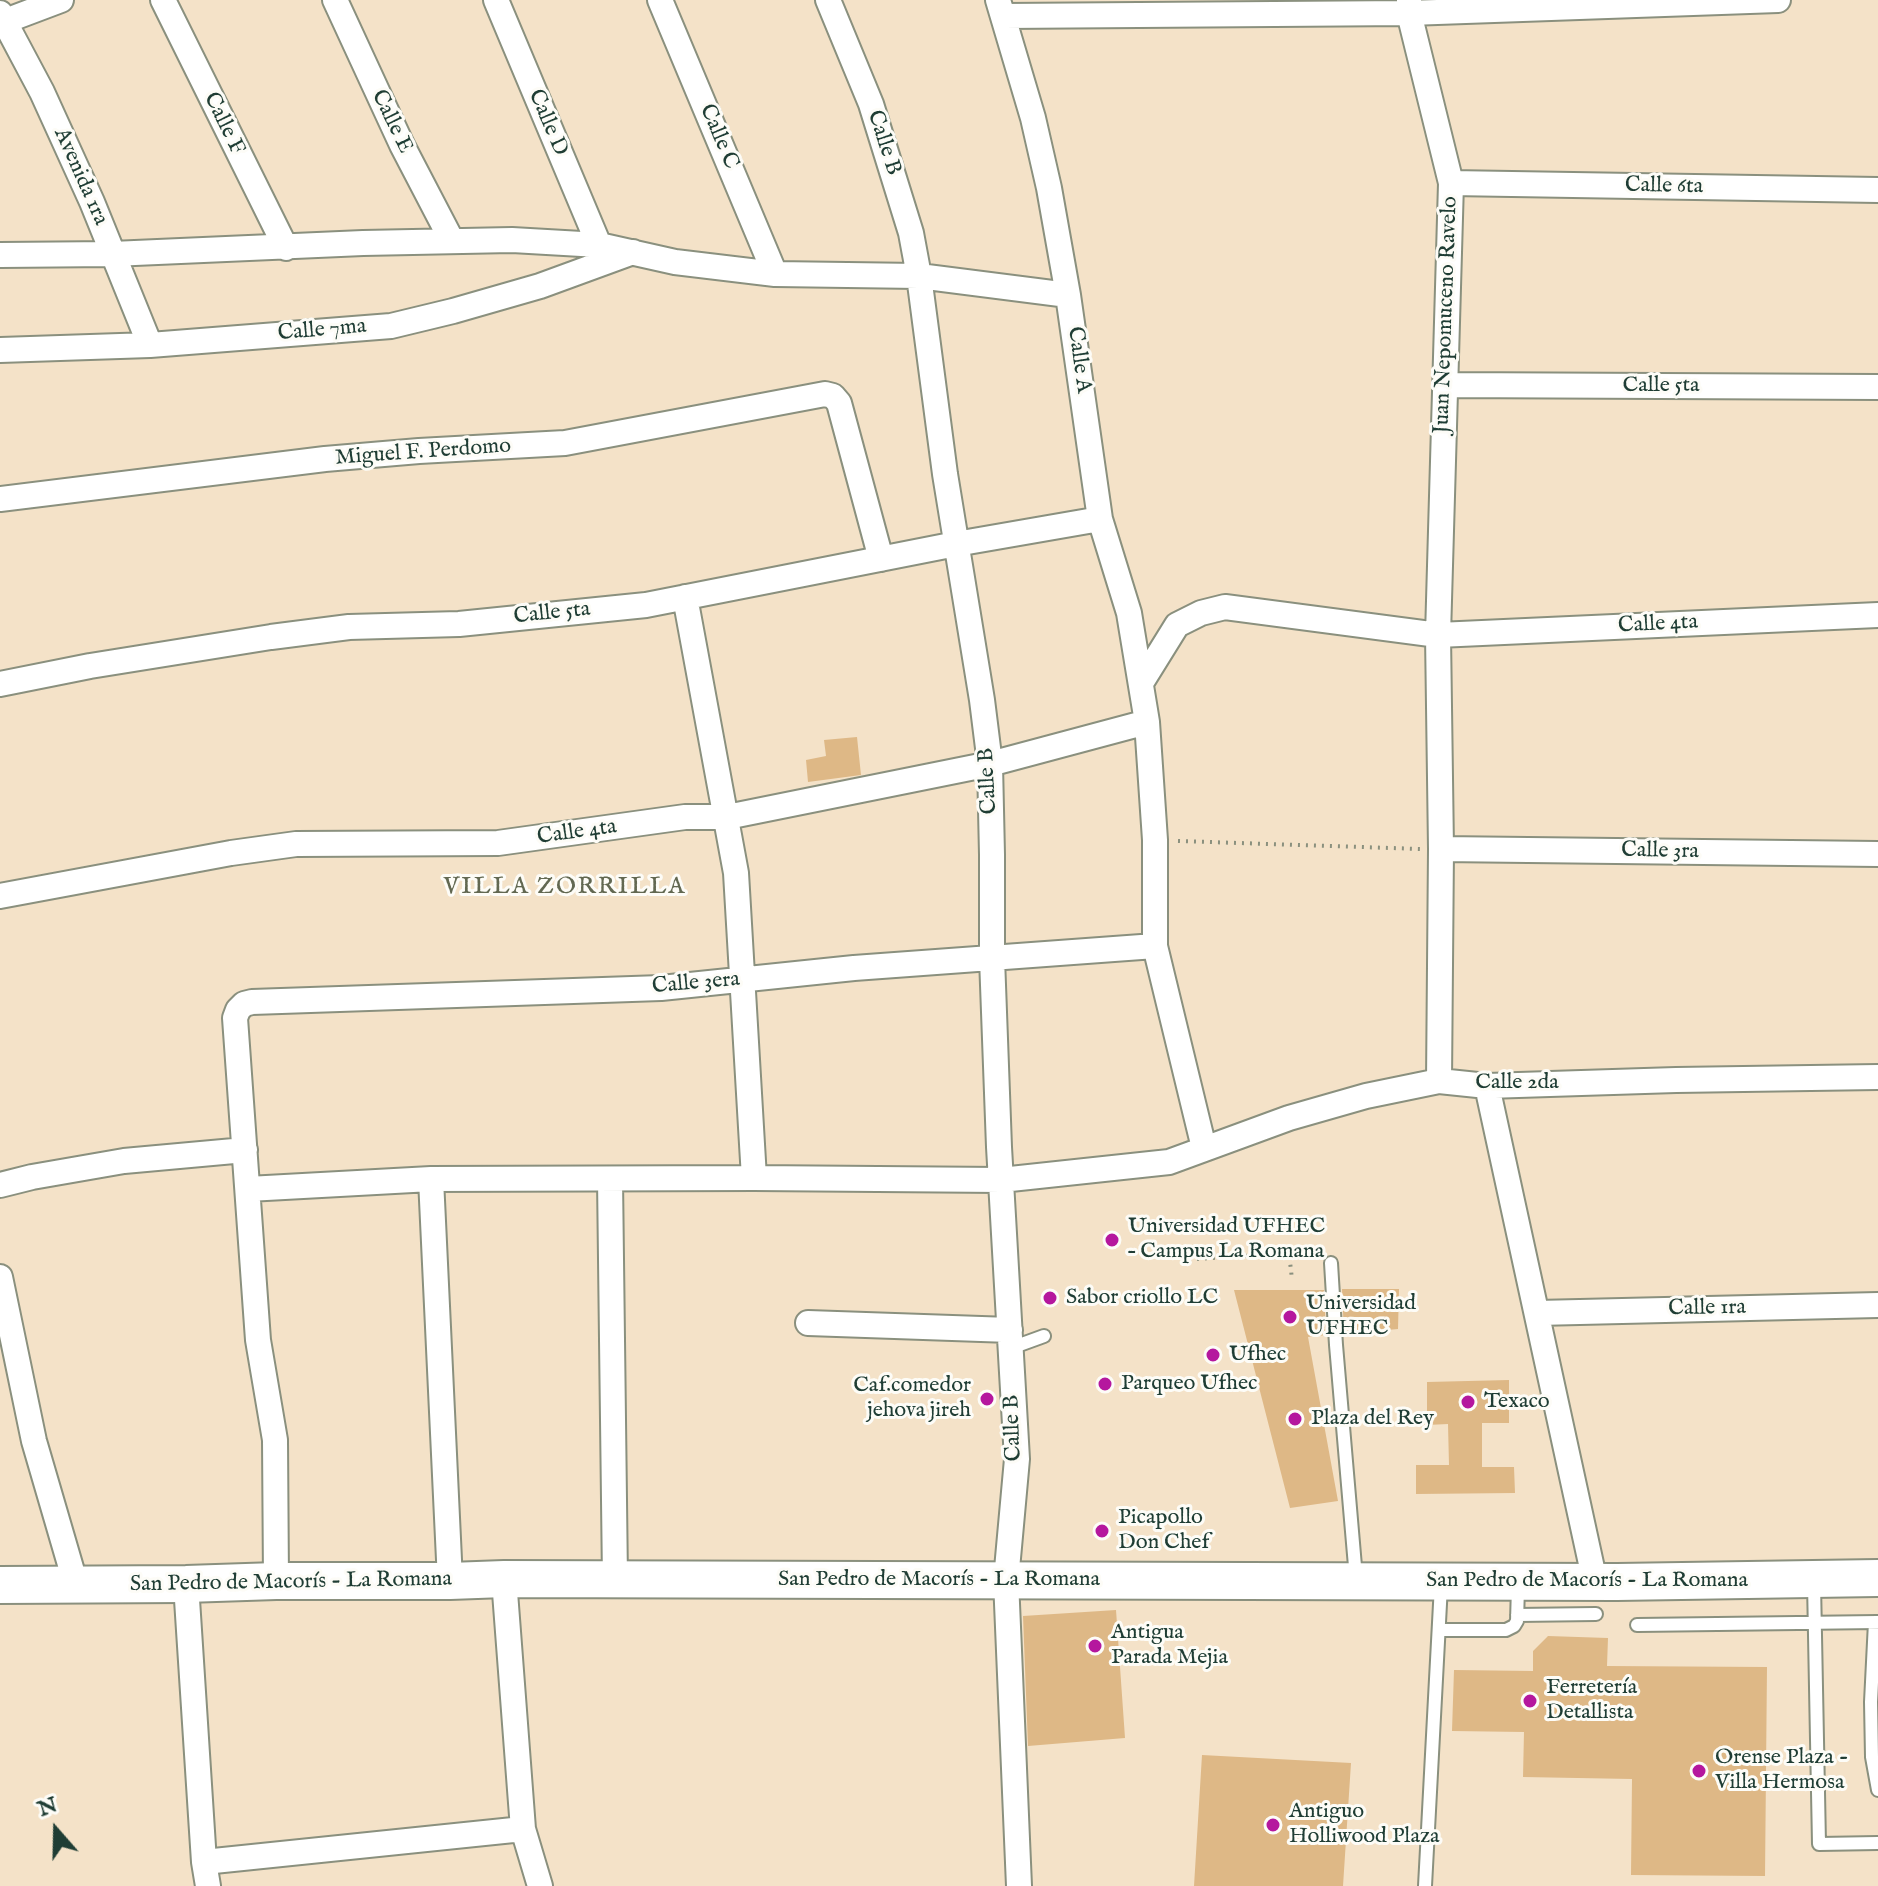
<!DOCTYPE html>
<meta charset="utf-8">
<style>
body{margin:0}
#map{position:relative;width:1878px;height:1886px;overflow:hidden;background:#f4e2c8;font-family:"IM FELL English",serif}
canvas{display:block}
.north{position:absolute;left:16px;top:1790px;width:80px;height:80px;-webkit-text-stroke:6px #fdfcf7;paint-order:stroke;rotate:340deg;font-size:22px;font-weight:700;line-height:32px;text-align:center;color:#1f3d34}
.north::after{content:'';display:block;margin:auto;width:28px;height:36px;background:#1f3d34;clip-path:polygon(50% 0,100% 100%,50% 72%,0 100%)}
</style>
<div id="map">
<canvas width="1878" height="1886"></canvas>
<div class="north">N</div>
</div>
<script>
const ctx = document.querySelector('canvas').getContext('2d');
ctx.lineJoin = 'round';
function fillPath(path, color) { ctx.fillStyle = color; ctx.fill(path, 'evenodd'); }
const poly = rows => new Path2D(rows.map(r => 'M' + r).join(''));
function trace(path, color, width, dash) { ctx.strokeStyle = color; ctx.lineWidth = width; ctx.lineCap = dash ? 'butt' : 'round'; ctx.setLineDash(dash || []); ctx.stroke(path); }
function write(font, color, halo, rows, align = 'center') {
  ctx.font = font + ' "IM FELL English",serif'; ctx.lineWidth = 6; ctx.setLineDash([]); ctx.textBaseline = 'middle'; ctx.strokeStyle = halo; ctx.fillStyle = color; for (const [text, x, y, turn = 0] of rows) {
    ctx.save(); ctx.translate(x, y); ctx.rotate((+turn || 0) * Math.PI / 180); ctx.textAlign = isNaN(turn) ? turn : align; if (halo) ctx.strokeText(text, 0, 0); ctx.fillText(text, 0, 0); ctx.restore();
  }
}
const building = poly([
 [857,737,861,775,808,782,806,760,826,756,824,740],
 [1342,1289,1399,1289,1398,1329,1344,1334],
 [1234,1290,1324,1290,1326,1335,1308,1337,1338,1501,1290,1508],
 [1509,1380,1509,1423,1482,1423,1482,1467,1514,1467,1515,1493,1416,1494,1416,1465,1449,1465,1448,1424,1427,1425,1427,1382],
 [1116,1610,1125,1738,1028,1746,1023,1616],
 [1548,1636,1608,1638,1607,1666,1767,1667,1765,1876,1631,1875,1632,1779,1523,1777,1524,1732,1452,1731,1454,1670,1533,1671,1533,1651],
 [1202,1755,1351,1763,1343,1886,1194,1886]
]);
const path = poly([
 [1178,841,1421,849],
 [1181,1260,1289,1253,1292,1279]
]);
const lane = poly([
 [1331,1263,1336,1345,1356,1578],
 [1011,1348,1044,1336],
 [1814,1583,1819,1844,1878,1843],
 [1517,1615,1596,1614],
 [1875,1622,1871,1702,1872,1757,1878,1790],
 [1637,1625,1878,1622],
 [1439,1630,1506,1630,1514,1626,1517,1621,1518,1587],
 [1425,1886,1441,1585]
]);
const street = poly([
 [163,0,286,248],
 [335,0,402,145,452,241],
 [496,0,599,245],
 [660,0,775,274],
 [828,0,871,104,911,233,919,276,945,474,982,700,990,764,992,855,992,958,999,1147,1017,1459,1006,1580,1019,1886],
 [998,0,1033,118,1049,188,1068,295,1100,519,1129,613,1147,722,1155,840,1155,946,1204,1148],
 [1409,0,1409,13,1451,183,1438,635,1441,849,1439,1081],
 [0,13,42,92,92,202,150,345],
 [1004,16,1409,13,1778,0],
 [0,23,61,0],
 [1451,183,1878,190],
 [0,255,112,254,363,243,512,240,599,245,675,262,775,274,919,276,1068,295],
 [0,350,150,345,391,326,453,311,540,286,633,252],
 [1445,385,1878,387],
 [0,499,325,459,419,451,565,443,825,394,833,396,839,403,881,559],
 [685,597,736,873,754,1178],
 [1141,683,1177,625,1201,613,1225,607,1438,635,1878,615],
 [0,684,90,666,271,637,349,627,459,624,646,605,956,544,1100,519],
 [1441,849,1878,854],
 [0,896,231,853,296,844,498,843,685,817,727,817,990,764,1147,722],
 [1487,1086,1595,1582],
 [431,1179,450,1581],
 [610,1179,615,1580],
 [0,1185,32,1177,124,1161,245,1150],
 [248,1189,431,1179,754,1178,1001,1180,1169,1162,1289,1118,1366,1096,1439,1081,1487,1086,1676,1080,1878,1077],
 [0,1277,34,1441,76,1585],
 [1537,1313,1878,1305],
 [808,1323,1010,1330],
 [504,1579,523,1829,540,1886],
 [276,1581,275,1440,258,1340,235,1018,238,1010,244,1004,252,1002,661,988,854,968,1155,946],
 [186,1584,204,1862,208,1886],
 [204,1862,523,1829]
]);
const primary = poly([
 [0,1585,186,1584,276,1581,450,1581,504,1579,1617,1582,1878,1578]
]);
const markers = [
 [1112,1240,8,"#b5179e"],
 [1050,1298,8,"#b5179e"],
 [1290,1317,8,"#b5179e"],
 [1213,1355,8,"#b5179e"],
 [1105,1384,8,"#b5179e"],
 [987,1399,8,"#b5179e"],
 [1468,1402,8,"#b5179e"],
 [1295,1419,8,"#b5179e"],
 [1102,1531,8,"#b5179e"],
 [1095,1646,8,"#b5179e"],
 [1530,1701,8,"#b5179e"],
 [1699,1771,8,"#b5179e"],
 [1273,1825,8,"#b5179e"]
];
const streetNames = [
 ["Calle E",391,122,64],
 ["Calle D",547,123,67],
 ["Calle F",223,124,64],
 ["Calle C",718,137,67],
 ["Calle B",883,143,72],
 ["Avenida 1ra",80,177,66],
 ["Calle 6ta",1664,187,1],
 ["Juan Nepomuceno Ravelo",1447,315,-88],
 ["Calle 7ma",322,331,-5],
 ["Calle A",1078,360,82],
 ["Calle 5ta",1661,386],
 ["Miguel F. Perdomo",423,453,-4],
 ["Calle 5ta",552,614,-6],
 ["Calle 4ta",1658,625,-3],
 ["Calle B",989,781,-93],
 ["Calle 4ta",577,833,-8],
 ["Calle 3ra",1660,852,1],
 ["Calle 3era",696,984,-5],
 ["Calle 2da",1517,1083],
 ["Calle 1ra",1707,1309,-1],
 ["Calle B",1014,1428,-92],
 ["San Pedro de Macorís - La Romana",939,1580],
 ["San Pedro de Macorís - La Romana",1587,1581],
 ["San Pedro de Macorís - La Romana",291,1583,-1]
];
const poiNames = [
 ["Universidad UFHEC",1128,1227],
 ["– Campus La Romana",1128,1252],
 ["Sabor criollo LC",1066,1298],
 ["Universidad",1306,1304],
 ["UFHEC",1306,1329],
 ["Ufhec",1229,1355],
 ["Parqueo Ufhec",1121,1384],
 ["Caf.comedor",971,1386,"right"],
 ["jehova jireh",971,1411,"right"],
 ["Texaco",1484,1402],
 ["Plaza del Rey",1311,1419],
 ["Picapollo",1118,1518],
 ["Don Chef",1118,1543],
 ["Antigua",1111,1633],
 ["Parada Mejia",1111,1658],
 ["Ferretería",1546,1688],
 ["Detallista",1546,1713],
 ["Orense Plaza -",1715,1758],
 ["Villa Hermosa",1715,1783],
 ["Antiguo",1289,1812],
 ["Holliwood Plaza",1289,1837]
];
const neighbourhoodNames = [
 ["VILLA ZORRILLA",565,888]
];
fillPath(building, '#deb886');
trace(lane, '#8a907e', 16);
trace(street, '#8a907e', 28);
trace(primary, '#8a907e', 40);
trace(path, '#8a907e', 4, [2, 6]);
trace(lane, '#fff', 12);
trace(street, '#fff', 24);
trace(primary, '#fff', 36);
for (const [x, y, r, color] of markers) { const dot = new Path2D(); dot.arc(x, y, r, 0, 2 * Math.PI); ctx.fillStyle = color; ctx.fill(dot); trace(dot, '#fdfcf7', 3); }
write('22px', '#1f3d34', '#fdfcf7', streetNames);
write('22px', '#1f3d34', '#fdfcf7', poiNames, 'left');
ctx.letterSpacing = '2px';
write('24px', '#626851', '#fdfcf7', neighbourhoodNames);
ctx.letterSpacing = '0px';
</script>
